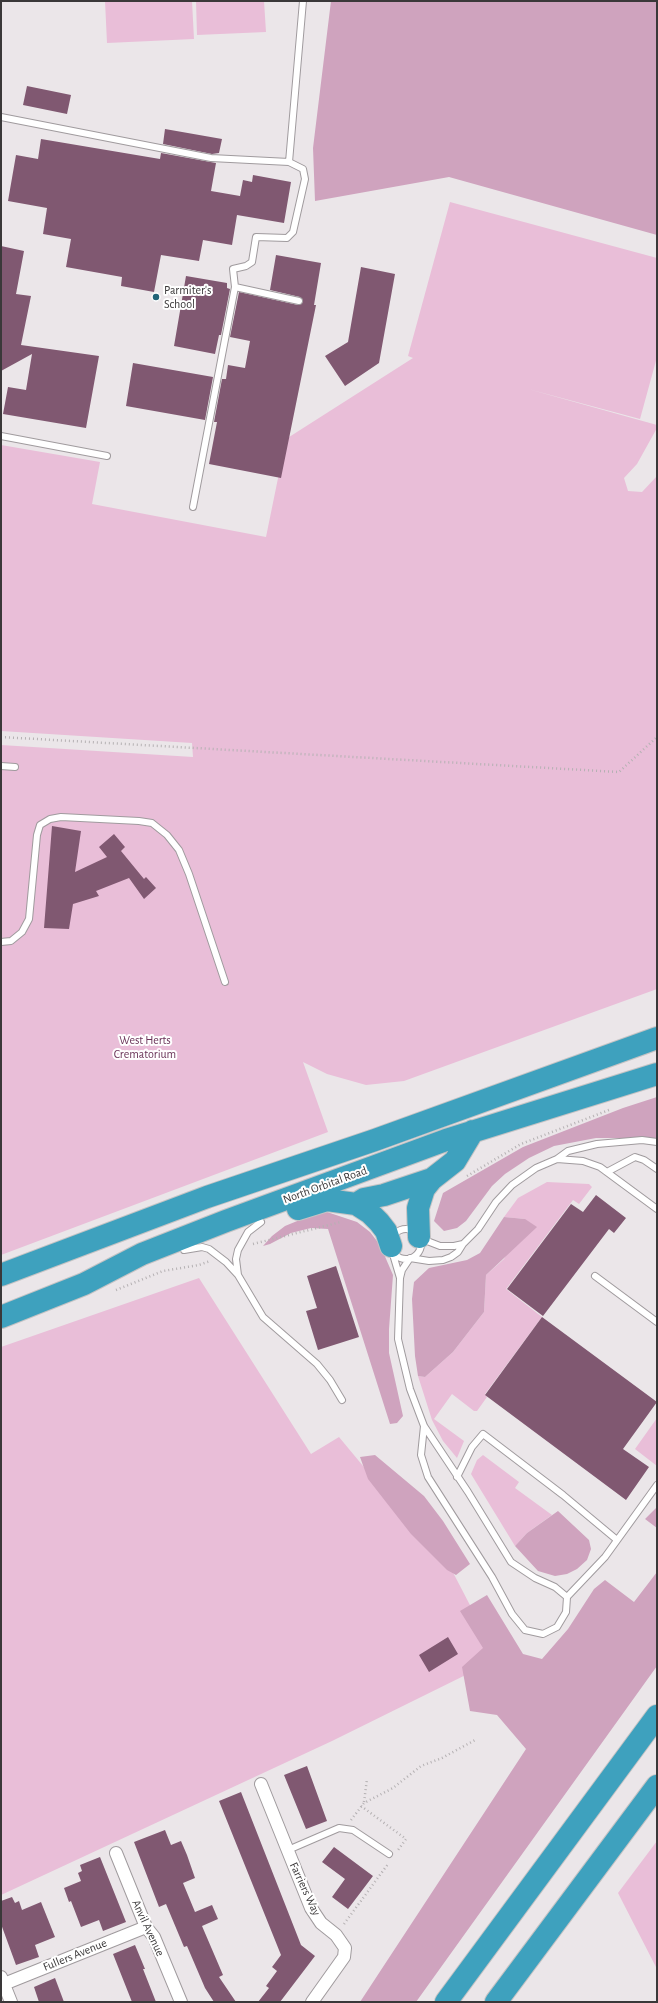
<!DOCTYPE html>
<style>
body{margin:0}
#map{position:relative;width:658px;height:2003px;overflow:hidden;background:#ebe6e9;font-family:"Alegreya Sans",sans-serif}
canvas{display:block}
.frame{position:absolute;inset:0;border:2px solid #3a3839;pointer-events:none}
</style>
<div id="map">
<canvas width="658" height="2003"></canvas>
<div class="frame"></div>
</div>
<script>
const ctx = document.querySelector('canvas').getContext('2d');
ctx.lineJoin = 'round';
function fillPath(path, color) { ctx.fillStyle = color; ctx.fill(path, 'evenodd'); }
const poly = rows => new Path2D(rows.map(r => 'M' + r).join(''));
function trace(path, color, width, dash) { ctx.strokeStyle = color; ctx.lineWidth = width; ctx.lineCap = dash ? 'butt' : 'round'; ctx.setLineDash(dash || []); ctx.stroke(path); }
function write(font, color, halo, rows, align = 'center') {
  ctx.font = font + ' "Alegreya Sans",sans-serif'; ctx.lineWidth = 4; ctx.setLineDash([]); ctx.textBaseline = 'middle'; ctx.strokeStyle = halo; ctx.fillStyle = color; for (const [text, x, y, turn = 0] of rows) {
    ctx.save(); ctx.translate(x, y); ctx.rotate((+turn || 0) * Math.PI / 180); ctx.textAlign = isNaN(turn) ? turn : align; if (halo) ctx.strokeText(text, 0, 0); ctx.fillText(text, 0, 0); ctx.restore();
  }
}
const green = poly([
 [105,1,192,1,194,39,107,43],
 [196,1,264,1,266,32,197,35],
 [450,202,657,258,657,357,640,419,528,389,657,425,657,428,637,464,624,478,628,491,642,492,657,476,657,989,404,1081,366,1085,327,1074,303,1062,328,1132,1,1255,1,745,193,757,192,743,1,731,1,445,100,462,92,504,266,537,286,439,413,358,408,356],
 [547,1182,589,1184,592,1187,579,1204,573,1200,506,1289,542,1317,485,1394,487,1397,477,1411,474,1411,452,1394,434,1419,464,1441,457,1458,443,1441,432,1420,418,1376,425,1377,453,1352,484,1312,486,1275,504,1259,525,1219,504,1217,518,1198],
 [199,1278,311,1454,339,1437,378,1484,433,1534,498,1659,332,1741,1,1895,1,1347],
 [657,1418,657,1466,635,1449],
 [483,1455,519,1482,515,1488,552,1515,527,1533,515,1546,471,1474,477,1460],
 [657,1841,657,1969,618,1893]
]);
const forest = poly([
 [331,1,657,1,657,235,449,177,315,201,313,148],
 [657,1097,657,1138,596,1138,554,1146,529,1158,505,1174,492,1186,466,1221,457,1228,444,1231,434,1221,443,1193,523,1147,623,1108],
 [327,1212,357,1222,370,1232,380,1245,393,1275,389,1329,389,1353,403,1416,397,1423,390,1424,328,1229,311,1228,291,1233,270,1244,263,1246,272,1236,285,1226,307,1217],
 [504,1217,525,1219,537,1227,486,1275,484,1312,453,1352,425,1377,418,1376,415,1356,412,1299,414,1282,429,1268,467,1260,480,1253],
 [375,1455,424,1496,443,1521,470,1564,456,1575,447,1570,411,1534,368,1479,360,1457],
 [657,1507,657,1528,645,1519],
 [558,1511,589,1540,591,1549,587,1560,577,1569,567,1574,555,1576,538,1571,515,1546,527,1533],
 [657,1572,657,1666,416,2002,360,2002,526,1749,497,1715,470,1711,462,1667,483,1648,460,1611,487,1595,523,1654,542,1659,568,1629,594,1589,605,1580,634,1602]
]);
const building = poly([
 [27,86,71,95,67,114,23,105],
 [165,129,222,139,219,153,212,154,163,144],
 [41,139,160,159,161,153,216,163,211,191,240,196,243,180,252,182,253,175,291,182,284,223,237,215,232,245,203,240,199,261,161,255,154,292,121,286,122,277,66,267,71,239,43,234,47,208,8,201,16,155,38,159],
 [1,246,24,251,16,294,31,296,21,345,99,356,86,428,3,414,8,387,26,390,32,354,1,371],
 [276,255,321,263,314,305,316,305,281,478,209,464,217,422,214,422,222,379,226,379,228,365,245,368,250,341,230,337,239,292,298,305,303,302,300,297,270,290],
 [361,267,395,274,379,363,345,386,325,356,348,342],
 [186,276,227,283,227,288,230,289,221,335,219,335,215,354,174,346],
 [133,363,213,377,205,420,126,406],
 [52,826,81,831,75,872,107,857,99,847,114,834,125,847,121,851,144,879,146,877,156,888,144,899,129,878,96,891,99,896,73,904,69,929,44,928],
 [596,1195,626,1218,614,1233,609,1229,543,1316,507,1289,571,1204,583,1212],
 [336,1266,359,1337,318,1350,306,1311,317,1308,307,1276],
 [542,1317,657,1402,623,1449,649,1467,626,1500,485,1395],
 [448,1637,458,1654,429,1672,419,1655],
 [307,1766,327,1821,306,1829,284,1775],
 [241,1792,301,1945,315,1956,280,2002,258,2002,269,1988,266,1986,277,1971,272,1967,281,1955,219,1801],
 [165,1830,171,1845,181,1841,187,1855,195,1878,183,1883,195,1912,212,1905,218,1919,202,1926,223,1975,219,1977,236,2002,214,2002,205,1988,187,1946,184,1947,166,1904,159,1907,134,1842],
 [334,1847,373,1876,348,1909,332,1897,345,1879,322,1862],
 [100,1857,126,1922,103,1931,99,1920,81,1927,71,1901,69,1902,64,1888,81,1881,78,1873,82,1871,80,1865],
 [12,1897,15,1903,19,1901,22,1910,41,1902,55,1937,35,1945,39,1957,16,1965,1,1924,1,1901],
 [135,1945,145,1969,143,1969,156,2002,132,2002,113,1954],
 [55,1978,64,2002,39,2002,34,1987]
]);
const path = poly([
 [1,737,619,772,657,737],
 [467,1176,521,1144,609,1110],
 [253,1244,341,1222],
 [116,1290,163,1271,199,1265,210,1261],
 [364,1802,367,1779],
 [361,1806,406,1839,398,1850],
 [351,1820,364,1803,393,1788,421,1766,442,1758,477,1739],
 [344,1924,388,1864]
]);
const lane = poly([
 [1,117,211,158,289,162,303,1],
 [289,162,303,169,305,179,293,232,287,238,256,237,252,262,246,266,233,269,235,287,299,301],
 [1,436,107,456],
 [193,507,235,287],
 [1,766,15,767],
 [1,942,11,941,22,932,29,919,37,835,40,825,50,819,61,817,139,821,152,823,167,835,179,850,189,874,225,982],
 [557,1159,583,1161,600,1167,657,1209],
 [607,1172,635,1157,644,1160,657,1169],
 '391 1244a15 15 0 1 1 30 0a15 15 0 1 1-30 0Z',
 [463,1244,478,1229,496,1202,512,1185,536,1168,557,1159,568,1151,597,1144,642,1140,657,1142],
 [184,1250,202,1247,209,1249,226,1262,238,1275,236,1259,238,1250,248,1232,261,1222],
 [392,1251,400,1278,402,1270,410,1258,429,1261,443,1260,451,1257,458,1252,463,1244,454,1246,440,1246,422,1239],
 [238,1275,263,1317,317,1364,330,1380,342,1400],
 [595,1276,657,1322],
 [400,1278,398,1339,410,1389,424,1426,468,1492,511,1562,535,1578,555,1587,567,1597],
 [424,1426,421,1455,428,1477,492,1577,512,1614,525,1630,543,1634,557,1627,566,1612,567,1597,605,1557,657,1485],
 [457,1477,472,1447,483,1434,563,1495,617,1540],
 [288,1850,339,1828,353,1830,389,1854]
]);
const street = poly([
 [261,1784,311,1908,321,1923,336,1935,345,1948,344,1957,312,2002],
 [116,1853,146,1927,154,1937,181,2002],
 [1,1977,11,2002],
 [4,1984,146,1927]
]);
const highway = poly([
 [356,1204,364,1199,384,1195,432,1179],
 [298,1209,327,1200,356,1204,370,1213,379,1222,386,1231,391,1246],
 [419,1237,418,1208,424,1189,432,1179,455,1161,473,1131],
 [1,1275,207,1197,375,1140,657,1038],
 [1,1317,84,1284,142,1254,226,1221,446,1140,657,1074],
 [446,2002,657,1716],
 [496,2002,657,1786]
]);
const markers = [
 [156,297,4,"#216377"]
];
const poiNames = [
 ["Parmiter's",164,290],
 ["School",164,304]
];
const parkNames = [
 ["West Herts",145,1040],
 ["Crematorium",145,1054]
];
const streetNames = [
 ["North Orbital Road",325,1185,-20],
 ["Farriers Way",305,1889,65],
 ["Anvil Avenue",148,1928,65],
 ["Fullers Avenue",75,1955,-22]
];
fillPath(green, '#e9bed8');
fillPath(forest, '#cfa3be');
fillPath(building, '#805871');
trace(lane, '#a09b9e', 8);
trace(street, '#a09b9e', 14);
trace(highway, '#c4c3c4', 24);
trace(path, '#b5b1b3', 2.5, [1, 3]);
trace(lane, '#fff', 6);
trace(street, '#fff', 12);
trace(highway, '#3ea1be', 22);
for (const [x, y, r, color] of markers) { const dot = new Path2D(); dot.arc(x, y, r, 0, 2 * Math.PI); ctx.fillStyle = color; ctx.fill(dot); trace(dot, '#fff', 1.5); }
write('12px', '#3a3839', '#fff', poiNames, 'left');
write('12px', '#6a3358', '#fff', parkNames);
write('12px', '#3a3839', '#fff', streetNames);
</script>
